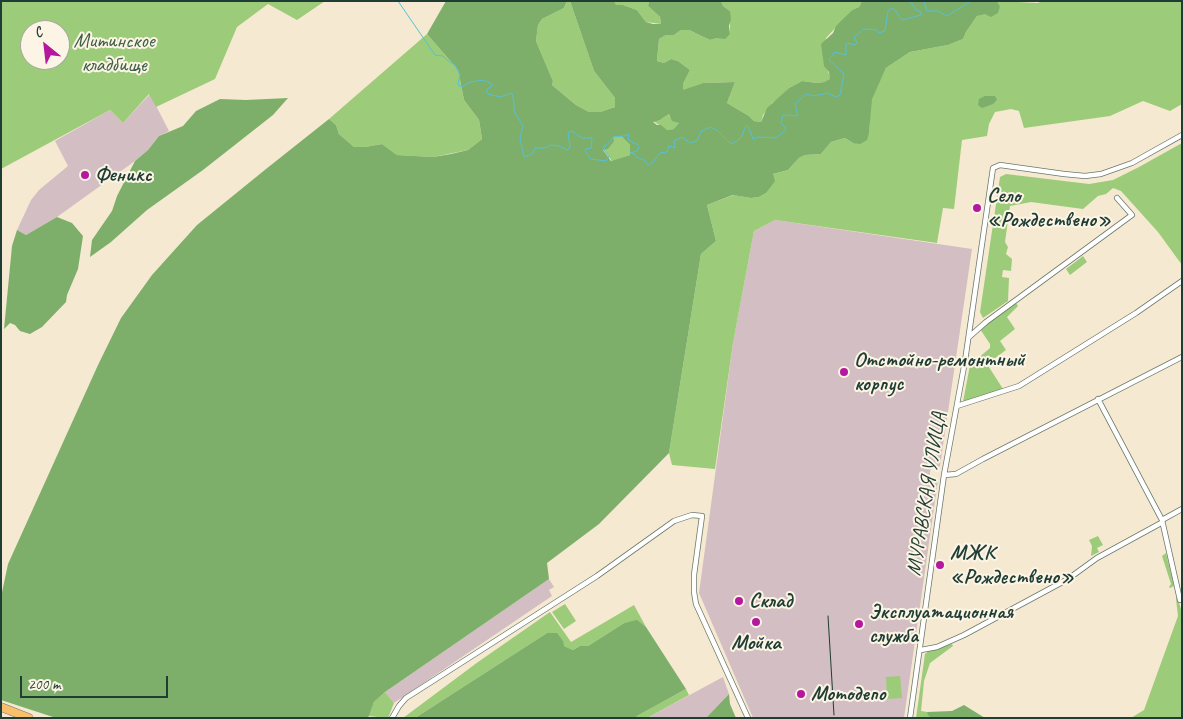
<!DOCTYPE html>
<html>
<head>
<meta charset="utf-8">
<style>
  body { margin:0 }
  #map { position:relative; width:1183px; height:719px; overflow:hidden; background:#f6e9d1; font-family:Caveat,sans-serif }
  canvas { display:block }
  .frame { position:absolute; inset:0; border:2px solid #1f3d34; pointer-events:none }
  .north { position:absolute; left:20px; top:20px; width:50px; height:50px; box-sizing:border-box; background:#fcf5e5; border:1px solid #a4ab9e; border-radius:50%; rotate:331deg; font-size:14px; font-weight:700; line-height:20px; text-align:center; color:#1f3d34 }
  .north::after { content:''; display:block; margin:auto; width:18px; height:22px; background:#b5179e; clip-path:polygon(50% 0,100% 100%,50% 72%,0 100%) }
  .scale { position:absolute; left:20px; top:676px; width:148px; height:22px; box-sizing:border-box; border:2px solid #1f3d34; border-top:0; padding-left:6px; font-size:15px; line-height:18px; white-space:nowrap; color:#1f3d34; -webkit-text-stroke:4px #fcf5e5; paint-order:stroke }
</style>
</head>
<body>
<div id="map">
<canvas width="1183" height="719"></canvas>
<div class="frame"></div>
<div class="north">С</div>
<div class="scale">200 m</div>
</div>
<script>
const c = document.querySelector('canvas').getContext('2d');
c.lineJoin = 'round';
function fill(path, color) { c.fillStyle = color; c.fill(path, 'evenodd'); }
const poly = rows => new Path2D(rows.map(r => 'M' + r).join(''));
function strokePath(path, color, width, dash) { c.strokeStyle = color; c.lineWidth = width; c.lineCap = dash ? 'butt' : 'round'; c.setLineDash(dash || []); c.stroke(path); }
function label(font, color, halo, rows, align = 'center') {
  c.font = font + ' Caveat,sans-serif'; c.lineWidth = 4; c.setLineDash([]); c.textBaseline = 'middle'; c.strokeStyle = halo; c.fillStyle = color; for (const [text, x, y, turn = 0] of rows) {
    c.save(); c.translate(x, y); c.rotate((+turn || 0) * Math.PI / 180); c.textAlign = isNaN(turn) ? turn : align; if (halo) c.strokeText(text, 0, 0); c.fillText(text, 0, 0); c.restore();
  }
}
fill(poly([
  [150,94,169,131,159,136,148,150,135,161,57,217,26,235,17,230,31,200,39,190,68,166,55,141,110,110,123,123],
  [775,220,972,249,940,466,936,468,931,468,930,472,930,477,938,480,904,718,753,718,699,593,733,343,754,231],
  [549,579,554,587,549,590,552,596,394,703,385,692],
  [723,677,729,694,706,718,647,718]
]), '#d2bec3');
fill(poly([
  [1,1,325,1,297,20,268,4,237,27,215,79,156,107,149,94,123,123,110,110,1,169],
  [30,30,60,30,60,60,30,60],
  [567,1,570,1,594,71,615,98,615,107,600,112,589,112,576,105,552,85,553,81,536,41,538,25,542,19,564,8],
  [614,1,649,1,648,6,660,17,661,24,646,22,637,10,623,5,616,6],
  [721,1,862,1,859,7,852,10,826,38,823,58,831,79,824,82,817,83,802,81,789,88,778,99,772,103,763,115,761,122,754,121,749,116,727,103,735,82,703,83,682,91,683,84,690,70,678,61,671,59,664,63,657,61,659,39,666,35,674,35,681,30,689,30,710,40,730,34,730,11,723,6],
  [997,1,1038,3,1042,1,1182,1,1182,104,1170,111,1143,101,1110,116,1024,128,1019,111,1011,109,995,112,989,124,987,136,962,140,954,209,943,208,937,243,775,220,754,231,733,343,715,469,672,465,669,453,701,254,716,241,707,205,734,195,751,198,759,197,766,193,773,174,788,170,799,158,805,155,821,154,831,142,845,138,853,143,869,133,871,99,886,68,910,52,948,45,963,39,966,32,977,16,1000,6],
  [427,34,458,70,464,100,479,120,482,139,468,150,433,157,397,155,382,144,365,147,354,147,339,134,336,125,329,119],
  [669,114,670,117,679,123,675,129,667,130,653,121,660,120],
  [621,136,630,145,630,155,612,161,603,149,608,149,613,137],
  [1182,143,1182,265,1158,232,1121,191,1113,188,1106,194,1098,196,1083,209,1031,202,1010,206,1005,242,1008,247,1006,254,1012,259,1011,271,1003,270,1002,277,1009,278,1008,301,983,318,980,312,1000,177,1006,174,1089,184,1113,180,1139,167],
  [1083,256,1087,262,1070,275,1066,269],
  [1016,303,1018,306,1007,317,1015,329,1000,341,1006,350,987,364,1003,389,963,402,970,365,990,348,990,344,980,329],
  [1098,536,1103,545,1097,548,1099,552,1091,556,1092,546,1089,540],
  [1166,553,1174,586,1170,588,1169,587,1171,584,1162,556],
  [1177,597,1182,612,1182,718,1131,718,1144,710,1178,616,1176,599],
  [565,604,576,621,564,629,552,612],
  [634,605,646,627,637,621,624,623,588,646,580,646,573,650,564,646,547,633,415,718,403,718,478,662,550,612,571,642],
  [952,644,953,646,930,663,924,681,921,711,927,712,931,718,916,718,925,654,930,650],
  [900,676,902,698,887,699,886,677],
  [686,689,689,695,647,718,636,718,637,716],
  [385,692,394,703,388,718,368,716,374,702]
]), '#9ccb7a');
fill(poly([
  [446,1,567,1,564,8,542,19,538,25,536,41,553,81,552,85,576,105,589,112,600,112,615,107,615,98,594,71,570,1,614,1,616,5,623,5,637,10,646,22,653,24,661,24,660,17,648,6,649,1,721,1,723,6,730,11,731,19,729,26,730,34,725,39,717,38,710,40,689,30,681,30,674,35,666,35,659,39,657,61,664,63,671,59,678,61,690,70,683,84,683,90,703,83,735,82,727,103,749,116,754,121,761,122,767,108,789,88,802,81,817,83,824,82,830,79,829,72,824,66,821,44,833,33,836,26,852,10,859,7,862,1,997,1,1000,6,998,13,991,17,985,14,977,16,966,32,963,39,948,45,910,52,886,68,872,99,869,133,867,140,860,144,853,143,845,138,831,142,821,154,805,155,799,158,788,170,773,174,775,181,766,193,759,197,751,198,733,195,707,205,716,241,701,254,669,453,599,524,547,563,549,579,385,692,374,702,368,718,56,718,1,700,1,597,8,564,98,365,121,318,152,275,197,225,266,169,329,119,336,125,339,134,354,147,365,147,382,144,397,155,433,157,451,154,468,150,482,139,479,120,464,100,458,70,427,34],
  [669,114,672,121,679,123,674,129,667,130,661,125,657,125,653,122,660,120],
  [621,136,630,145,630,155,611,161,603,150,608,149,614,141,613,137],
  [985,96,995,96,997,100,993,104,982,108,978,105,979,99],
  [288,98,273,115,203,170,147,210,111,242,90,257,92,240,112,211,117,196,135,161,148,150,159,136,183,126,196,111,220,99,246,100],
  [57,217,72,223,83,236,78,269,67,295,66,302,42,327,30,334,20,331,15,325,10,323,4,329,12,246,17,230,26,235],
  [637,620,646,627,686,689,637,716,636,718,415,718,547,633,557,633,563,641,564,646,573,650,580,646,588,646,624,623],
  [729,694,730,704,736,718,706,718],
  [964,705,985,718,931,718,928,715,927,712,952,711]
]), '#7daf6a');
strokePath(poly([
  [398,1,435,55,443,56,448,61,455,65,460,75,458,84,459,86,462,87,470,82,484,80,493,85,486,90,488,94,500,97,512,93,514,102,514,111,523,126,520,138,524,157,532,154,535,148,545,148,550,145,559,146,567,150,570,147,568,133,572,131,582,138,592,138,591,148,586,149,585,151,591,159,606,161,609,157,604,150,604,146,609,143,613,137,624,136,629,134,628,140,638,145,639,147,637,151,630,153,635,154,636,157,644,160,648,165,654,161,660,153,667,152,669,146,675,148,674,141,682,137,690,143,697,141,701,131,711,127,718,131,731,144,737,141,742,136,746,125,749,128,753,139,759,137,776,138,786,130,781,122,783,115,798,116,795,104,806,94,814,96,827,93,836,97,840,95,844,74,830,61,829,59,835,52,846,55,846,43,855,45,857,43,854,37,864,29,877,30,879,33,885,31,888,11,892,8,895,10,902,20,921,15,921,12,916,10,910,1],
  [924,1,927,11,938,11,947,16,971,1]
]), '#58c0d5', 1);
const street = poly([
  [969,337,986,322,1132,215,1117,198],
  [1098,399,1162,520,1180,600],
  [957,406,1019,386,1136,313,1182,281],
  [944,475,956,474,983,459,1182,357],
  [1162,520,1182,509],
  [921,650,937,647,964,635,1068,579,1097,558,1161,523],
  [392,718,399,706,406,698,597,576,674,521,692,515,702,516,694,575,694,592,696,604,748,718],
  [910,718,944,475,965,361,993,168,1000,165,1064,174,1085,176,1101,174,1132,163,1182,135]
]);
const primary = poly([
  [1,707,29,718]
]);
strokePath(street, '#6a796b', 6);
strokePath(primary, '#6a796b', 9);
strokePath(street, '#fff', 4.5);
strokePath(primary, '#f8bf6c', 8);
strokePath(poly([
  [828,616,834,715]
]), '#1f3d34', 1);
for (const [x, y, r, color] of [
  [85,175,5,"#b5179e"],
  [977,208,5,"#b5179e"],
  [844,372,5,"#b5179e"],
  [940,565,5,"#b5179e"],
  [739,601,5,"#b5179e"],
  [756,622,5,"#b5179e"],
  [859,624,5,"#b5179e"],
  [801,694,5,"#b5179e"]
]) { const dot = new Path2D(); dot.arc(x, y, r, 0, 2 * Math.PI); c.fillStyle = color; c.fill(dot); strokePath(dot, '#fcf5e5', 2); }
label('21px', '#3e6046', '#fcf5e5', [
  ["Митинское",114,41],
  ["кладбище",114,65]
]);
label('bold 21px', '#1f3d34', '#fcf5e5', [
  ["Феникс",95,175],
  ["Село",987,196],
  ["«Рождествено»",987,220],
  ["Отстойно-ремонтный",854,360],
  ["корпус",854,384],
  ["МЖК",950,553],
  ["«Рождествено»",950,577],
  ["Склад",749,601],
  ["Эксплуатационная",869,612],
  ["служба",869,636],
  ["Мойка",756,643,"center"],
  ["Мотодепо",811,694]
], 'left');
label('21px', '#1f3d34', '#fcf5e5', [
  ["МУРАВСКАЯ УЛИЦА",927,494,-81]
]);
</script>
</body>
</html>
